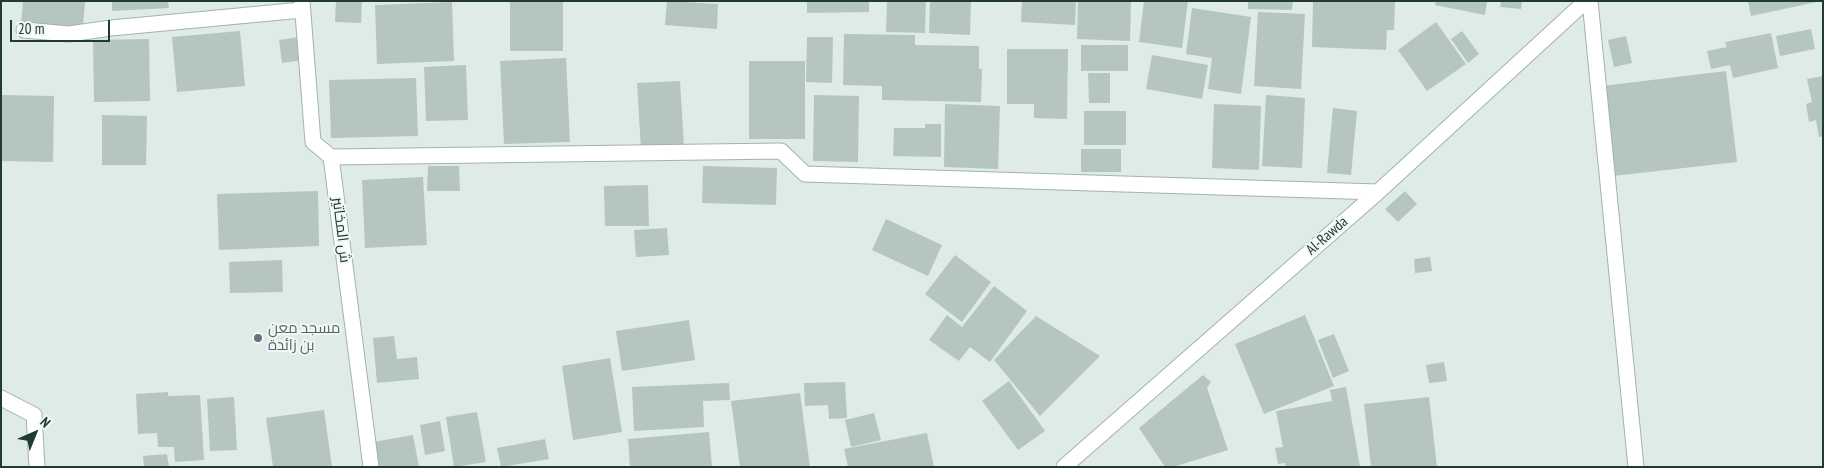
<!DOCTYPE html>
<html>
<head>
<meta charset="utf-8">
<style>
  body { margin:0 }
  #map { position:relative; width:1824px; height:468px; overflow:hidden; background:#dfebe6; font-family:"PT Sans Narrow",sans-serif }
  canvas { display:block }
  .frame { position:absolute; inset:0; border:2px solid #203b34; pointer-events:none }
  .north { position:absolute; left:10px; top:408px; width:50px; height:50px; -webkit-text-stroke:4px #f0f8f4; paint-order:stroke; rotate:44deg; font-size:14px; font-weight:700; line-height:20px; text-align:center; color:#203b34 }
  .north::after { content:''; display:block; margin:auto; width:18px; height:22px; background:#203b34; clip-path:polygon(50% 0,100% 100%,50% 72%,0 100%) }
  .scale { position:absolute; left:10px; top:20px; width:100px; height:22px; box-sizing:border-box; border:2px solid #203b34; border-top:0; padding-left:6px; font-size:15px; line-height:18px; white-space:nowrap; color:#203b34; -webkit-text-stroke:4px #f0f8f4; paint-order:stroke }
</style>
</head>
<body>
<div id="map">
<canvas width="1824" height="468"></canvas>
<div class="frame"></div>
<div class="north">N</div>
<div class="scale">20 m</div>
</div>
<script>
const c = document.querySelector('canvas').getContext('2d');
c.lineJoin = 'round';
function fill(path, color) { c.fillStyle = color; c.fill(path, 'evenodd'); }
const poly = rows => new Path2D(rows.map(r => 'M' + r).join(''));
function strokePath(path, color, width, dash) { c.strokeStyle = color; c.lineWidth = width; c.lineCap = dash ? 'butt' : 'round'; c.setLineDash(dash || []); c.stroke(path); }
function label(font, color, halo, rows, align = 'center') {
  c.font = font + ' "PT Sans Narrow",Cairo,sans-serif'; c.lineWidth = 4; c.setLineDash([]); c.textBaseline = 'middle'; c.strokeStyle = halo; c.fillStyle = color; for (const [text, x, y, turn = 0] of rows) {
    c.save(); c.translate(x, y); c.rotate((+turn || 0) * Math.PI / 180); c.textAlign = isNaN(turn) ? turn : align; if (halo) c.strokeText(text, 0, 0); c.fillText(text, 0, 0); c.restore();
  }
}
fill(poly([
  [23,1,85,1,83,28,21,24],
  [112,1,168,1,169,8,112,11],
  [336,1,362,1,361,23,335,22],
  [510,1,563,1,563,51,510,51],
  [667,1,718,4,717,29,665,25],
  [807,1,869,1,869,12,807,13],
  [887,1,926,1,925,33,886,32],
  [930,1,971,1,970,35,929,33],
  [1022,1,1076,1,1075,25,1021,22],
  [1078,1,1131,1,1130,41,1077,39],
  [1144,1,1188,1,1182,48,1139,42],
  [1248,1,1293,1,1292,10,1248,9],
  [1313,1,1395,1,1394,30,1387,30,1386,50,1312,47],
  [1436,1,1487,1,1485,15,1435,5],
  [1501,1,1522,1,1521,9,1500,7],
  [1748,1,1817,1,1817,2,1751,16],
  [452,2,454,61,377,64,375,5],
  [1192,8,1251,17,1241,94,1208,89,1212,58,1186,54],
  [1258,12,1305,14,1301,89,1254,86],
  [1436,22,1466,64,1427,91,1398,50],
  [1811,29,1815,49,1780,56,1776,36],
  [240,31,245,86,177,92,172,37],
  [1462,31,1479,54,1468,63,1451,39],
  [1771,33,1778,68,1733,78,1730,65,1711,69,1707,51,1727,47,1725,42],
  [844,34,915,35,915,45,979,46,979,69,982,69,981,102,882,100,882,86,843,85],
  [1626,36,1632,63,1614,67,1608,40],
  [300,37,303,60,282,63,279,40],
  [807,37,833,37,832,83,806,82],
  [149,39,150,101,94,102,93,40],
  [1081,45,1128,45,1128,71,1081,71],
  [1007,49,1068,49,1067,119,1034,118,1034,104,1007,104],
  [1152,55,1208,65,1202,99,1146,89],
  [566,58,570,142,504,144,500,61],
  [749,61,805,61,805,139,749,139],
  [466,65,468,120,426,121,424,67],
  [1726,71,1737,162,1613,176,1602,86],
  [1088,73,1110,73,1110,103,1089,103],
  [1823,76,1823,136,1819,137,1816,120,1809,122,1806,104,1812,102,1807,79],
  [416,78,418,136,331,138,329,80],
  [680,81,684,146,641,149,637,83],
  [1,95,54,96,53,162,1,161],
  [814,95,859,96,858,162,813,161],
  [1266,95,1305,98,1302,168,1262,166],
  [945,104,1000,106,998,169,944,167],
  [1214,104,1261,106,1259,170,1212,168],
  [1333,108,1357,111,1351,175,1327,173],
  [1084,111,1126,111,1126,145,1084,145],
  [102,115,147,116,146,165,102,165],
  [925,124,941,124,941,157,893,156,894,128,925,128],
  [1081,149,1121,149,1121,172,1081,172],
  [428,166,459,166,460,191,427,191],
  [703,166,777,168,776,205,702,203],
  [423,177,427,245,365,248,362,180],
  [648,185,649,226,605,226,604,186],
  [318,191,319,246,219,250,217,194],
  [1405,191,1417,204,1398,222,1385,209],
  [886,219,942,245,928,276,872,250],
  [667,228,669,255,636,257,634,230],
  [955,255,991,282,962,322,925,294],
  [1430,257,1432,271,1415,273,1414,259],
  [282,260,283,292,230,293,229,262],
  [994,286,1027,311,990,362,970,347,959,361,929,340,947,315,962,327],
  [1305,315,1334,386,1264,414,1235,344],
  [1036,316,1100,356,1040,416,994,360],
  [689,320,695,360,622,371,616,331],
  [1334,334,1349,371,1333,378,1318,340],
  [394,336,397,359,417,357,419,379,377,383,373,338],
  [610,358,622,432,573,440,562,366],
  [1444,362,1447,381,1429,383,1426,365],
  [1203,375,1211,382,1207,388,1228,450,1173,467,1165,467,1139,428],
  [1009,381,1045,431,1018,450,982,401],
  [845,382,847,418,829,419,828,405,805,406,804,383],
  [729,383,730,400,703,401,704,427,634,431,632,387],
  [1346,387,1360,467,1286,467,1285,463,1278,464,1275,448,1283,447,1276,411,1332,401,1330,390],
  [168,392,168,396,200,395,204,460,175,462,174,447,158,447,157,433,138,434,136,394],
  [800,393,810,467,740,467,731,401],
  [234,397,237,450,210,451,207,399],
  [1429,397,1437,467,1371,467,1364,404],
  [324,410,332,467,273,467,266,418],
  [477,412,486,462,454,467,446,417],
  [874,413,881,440,851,447,845,420],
  [440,421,445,451,425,455,420,425],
  [709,432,712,467,630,467,628,439],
  [927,433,934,467,848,467,844,449],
  [413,435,419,467,377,467,373,442],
  [545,439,549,459,501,467,497,448],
  [167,454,169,467,144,467,143,456]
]), '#b5c6bf');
const minor = poly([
  [302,1,313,142,331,157,371,467],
  [1590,1,1636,467],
  [24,30,69,34,111,28,302,10],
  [331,157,781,151,805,174,1378,192],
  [1,398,34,415,37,467],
  [1064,467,1378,192,1586,1]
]);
strokePath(minor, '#a2b3ad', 17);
strokePath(minor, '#fff', 15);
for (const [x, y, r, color] of [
  [258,338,5,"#6b7280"]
]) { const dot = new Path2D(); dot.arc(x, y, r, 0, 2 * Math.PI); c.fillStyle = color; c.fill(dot); strokePath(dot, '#f0f8f4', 2); }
label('15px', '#203b34', '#f0f8f4', [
  ["ش المخاتير",341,230,83],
  ["Al-Rawda",1327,236,-41]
]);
label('15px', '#5b616d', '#f0f8f4', [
  ["مسجد معن",268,329],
  ["بن زائدة",268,346]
], 'left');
</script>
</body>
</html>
